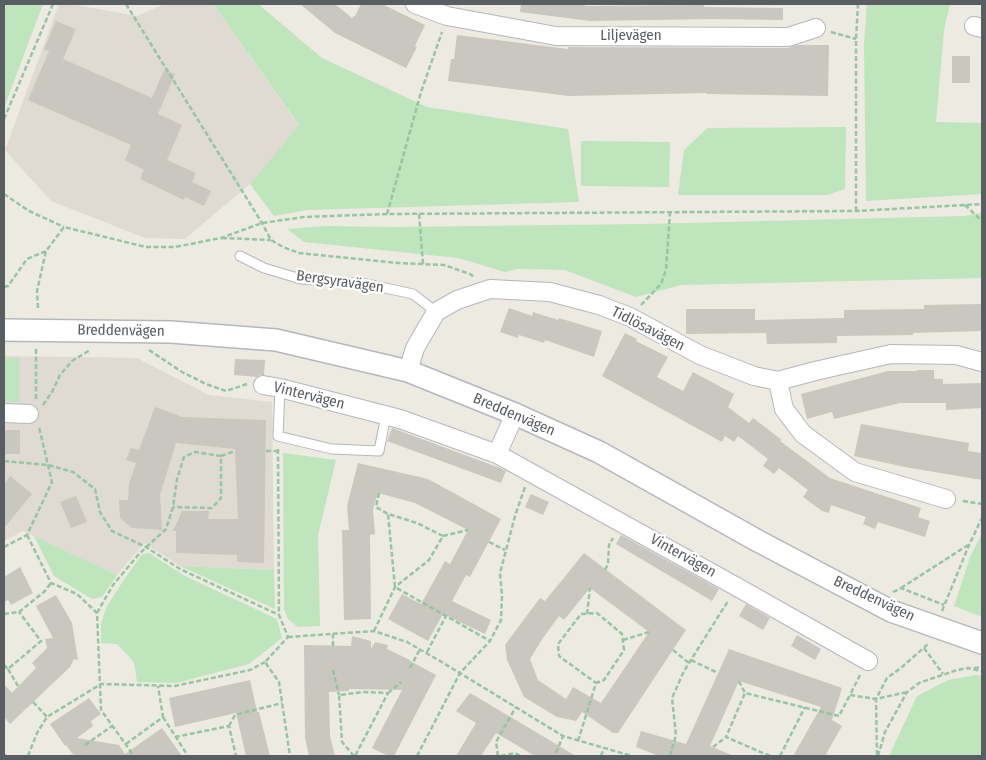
<!DOCTYPE html>
<html>
<head>
<meta charset="utf-8">
<style>
  body { margin:0 }
  #map { position:relative; width:986px; height:760px; overflow:hidden; background:#edeae1; font-family:"Fira Sans Condensed",sans-serif }
  canvas { display:block }
  .frame { position:absolute; inset:0; border:5px solid #595e62; pointer-events:none }
</style>
</head>
<body>
<div id="map">
<canvas width="986" height="760"></canvas>
<div class="frame"></div>
</div>
<script>
const c = document.querySelector('canvas').getContext('2d');
c.lineJoin = 'round';
function fill(path, color) { c.fillStyle = color; c.fill(path, 'evenodd'); }
const poly = rows => new Path2D(rows.map(r => 'M' + r).join(''));
function strokePath(path, color, width, dash) { c.strokeStyle = color; c.lineWidth = width; c.lineCap = dash ? 'butt' : 'round'; c.setLineDash(dash || []); c.stroke(path); }
function label(font, color, halo, rows, align = 'center') {
  c.font = font + ' "Fira Sans Condensed",sans-serif'; c.lineWidth = 4.5; c.setLineDash([]); c.textBaseline = 'middle'; c.strokeStyle = halo; c.fillStyle = color; for (const [text, x, y, turn = 0] of rows) {
    c.save(); c.translate(x, y); c.rotate((+turn || 0) * Math.PI / 180); c.textAlign = isNaN(turn) ? turn : align; if (halo) c.strokeText(text, 0, 0); c.fillText(text, 0, 0); c.restore();
  }
}
fill(poly([
  [59,4,70,4,137,16,165,4,213,4,299,126,250,184,185,239,145,238,51,201,5,150],
  [4,356,137,358,209,395,272,402,274,570,180,566,144,543,117,575,23,531,4,541]
]), '#dfdbd2');
fill(poly([
  [4,4,43,4,4,108],
  [213,4,258,4,322,58,427,107,568,129,579,202,307,210,274,216,250,184,299,125],
  [867,4,950,4,944,30,936,122,982,123,982,194,866,201,864,43],
  [846,127,845,189,827,195,678,195,684,150,707,128],
  [581,141,670,142,669,187,581,186],
  [982,213,982,278,681,285,636,297,565,270,518,269,505,272,458,258,304,242,287,229,326,226,393,227,645,224,964,216],
  [4,358,19,358,19,402,4,401],
  [283,453,336,460,318,535,320,626,298,627,288,619,284,609],
  [982,533,982,617,954,606,970,557],
  [34,536,117,575,102,597,92,599,54,576],
  [149,553,185,576,277,619,282,638,249,664,176,683,137,682,134,662,117,644,101,643,101,624,106,608,123,581,142,554],
  [180,566,274,570,275,609],
  [976,675,982,676,982,756,889,756,917,696,948,680]
]), '#bee5bc');
fill(poly([
  [300,4,335,4,352,18,354,16,355,16,361,4,382,4,425,25,415,46,417,47,406,68,335,33],
  [521,4,585,4,585,6,704,5,704,7,783,8,783,20,712,19,590,21,520,12],
  [56,21,76,29,63,59,152,98,164,70,175,74,158,114,182,125,167,160,196,173,192,182,211,191,204,206,185,197,184,200,140,179,144,170,125,160,131,145,28,100,49,51,44,49],
  [457,35,568,49,568,47,788,48,796,45,829,45,828,96,706,94,706,93,569,96,448,81,451,59,454,59],
  [952,56,970,56,970,83,952,83],
  [982,304,982,331,913,333,913,335,837,336,837,343,767,344,766,333,686,334,686,309,755,309,755,320,844,318,844,310,924,309,924,305],
  [509,308,532,316,533,312,558,320,559,318,602,331,594,357,545,340,544,343,519,335,518,338,500,332],
  [625,333,637,339,636,341,668,357,657,377,683,391,693,372,734,394,728,407,749,423,753,418,782,440,780,441,830,478,921,508,918,517,930,521,925,537,878,522,875,529,863,524,866,517,831,505,829,513,822,511,803,497,808,490,779,468,774,474,763,466,768,459,738,436,734,442,725,436,722,442,602,376],
  [235,359,265,360,264,375,260,375,257,377,234,375],
  [917,370,934,370,934,379,943,379,943,384,982,383,982,408,946,410,946,403,900,403,834,419,832,412,807,419,801,394,888,371,917,371],
  [155,407,182,417,266,420,264,563,237,562,237,555,176,553,176,531,173,531,182,511,209,511,208,519,238,519,235,449,176,443,160,495,162,530,132,528,120,518,119,500,128,500,129,484,136,463,126,460,131,448,139,450],
  [861,424,969,443,968,451,982,453,982,480,905,467,854,456],
  [392,428,500,468,506,471,501,483,387,441],
  [4,430,20,430,20,454,4,454],
  [358,463,428,479,501,519,470,577,466,575,452,601,491,620,485,634,443,614,428,641,388,619,402,594,421,604,445,561,450,564,468,530,415,503,378,493,373,510,375,534,370,535,371,619,344,620,342,530,349,530,347,506],
  [10,476,32,494,4,528,4,484],
  [531,494,549,502,543,515,525,507],
  [76,496,87,522,71,528,60,502],
  [621,535,719,589,712,601,616,544],
  [584,553,686,630,618,733,613,733,582,712,576,721,557,717,524,697,507,660,505,645,540,598,545,601],
  [590,588,649,632,601,703,573,687,566,699,538,680,530,659,543,638,559,616,564,620],
  [20,567,33,593,11,605,8,600,4,602,4,577],
  [56,595,72,623,78,660,74,659,70,667,10,724,4,717,4,684,12,693,36,668,32,663,47,648,45,639,53,638,36,606],
  [746,604,770,618,763,630,739,616],
  [797,635,821,649,815,660,791,646],
  [352,636,371,641,371,649,375,642,388,645,387,649,410,660,410,661,436,675,394,756,388,756,372,748,402,690,349,689,349,691,329,692,330,736,335,756,309,756,305,738,304,645,351,646],
  [729,649,842,688,832,720,842,726,825,756,793,756,821,707,739,681,710,746,734,756,659,756,636,747,641,731,686,744],
  [250,680,257,712,259,712,270,756,246,756,236,713,175,727,169,698],
  [470,693,514,719,576,756,535,756,496,733,481,756,456,756,476,723,456,711],
  [89,698,101,714,91,721,93,726,77,738,119,745,125,754,162,728,182,756,74,756,66,745,65,746,50,724]
]), '#cac6c0');
const service = poly([
  [240,256,264,268,301,279,367,284,413,294,436,312],
  [280,388,278,436,332,449,379,451,386,415]
]);
const minor = poly([
  [415,4,447,16,556,36,788,37,816,28],
  [974,26,982,28],
  [408,371,415,348,436,312,457,300,490,289,550,292,599,305,630,317,700,355,754,376,778,381,815,371,891,354,956,355,982,362],
  [778,381,784,409,803,434,855,472,946,499],
  [263,385,280,388,400,419,497,454,737,587,868,661],
  [4,413,29,414],
  [497,454,515,414]
]);
const tertiary = poly([
  [4,330,171,332,276,340,408,371,515,414,599,452,758,541,891,611,982,643]
]);
strokePath(service, '#b4b7bc', 11);
strokePath(minor, '#b4b7bc', 20);
strokePath(tertiary, '#b4b7bc', 24);
strokePath(poly([
  [126,4,262,223,271,240,283,247,299,253,399,263,444,265,470,274,474,277],
  [831,32,856,39],
  [4,119,53,4],
  [4,194,29,211,64,227],
  [965,205,982,221],
  [856,211,856,39,858,4],
  [387,214,421,92,442,32],
  [419,214,423,264],
  [222,238,271,240],
  [4,287,8,286,27,259,46,251],
  [641,305,661,284,666,270,670,213],
  [38,308,37,291,46,251,64,227,146,247,175,247,221,238,262,223,304,217,387,214,856,211,965,205,982,204],
  [149,350,182,372,206,384,226,391,247,384],
  [36,399,36,347],
  [43,405,52,392,60,375,72,361,90,350],
  [278,449,279,615,288,637,265,662,279,682,290,756],
  [266,451,278,451],
  [221,456,235,451],
  [4,461,48,465,73,472,95,489,100,512,112,531,146,547,180,569,279,615],
  [379,493,376,507,388,514],
  [963,501,982,504],
  [27,535,51,583,77,594,97,613,101,710,134,756],
  [443,536,468,530],
  [489,542,505,550],
  [4,547,27,535,52,482,39,427],
  [605,570,608,564,609,545,613,538],
  [901,588,968,545],
  [893,592,901,588,944,605],
  [942,611,969,545,982,518],
  [97,613,113,585,139,554,166,529,173,507,177,479,184,457,195,452,221,456,221,498,212,508,173,507],
  [4,614,19,612,45,591,51,583],
  [587,614,590,588],
  [374,631,395,587,429,560,443,536,417,523,388,514,395,587,490,641],
  [288,637,374,631,407,642,440,661,563,736,632,756],
  [623,640,649,632],
  [333,646,333,634],
  [924,648,943,674],
  [673,650,689,663],
  [427,652,446,616],
  [691,660,718,673],
  [4,665,8,669,41,641,19,612],
  [410,668,420,649],
  [974,668,982,667],
  [8,669,18,686],
  [333,670,339,695],
  [860,675,850,695,876,699,907,692],
  [739,681,745,693],
  [388,693,401,682],
  [33,702,47,717],
  [163,717,188,756],
  [229,726,235,715,282,703],
  [175,737,229,726,236,756],
  [578,741,596,683,604,680,624,650,622,634,597,613,581,614,558,644,559,656,596,683],
  [126,744,163,717,158,686],
  [85,745,112,726],
  [713,747,726,737],
  [556,753,563,736],
  [4,754,6,756],
  [877,755,876,699,887,678,902,667,928,644],
  [28,756,37,733,47,717,101,684,175,686,250,670,265,662],
  [70,756,71,755],
  [354,756,342,742,339,695,363,692,388,693,355,756],
  [417,756,460,673,490,641,501,620,502,596,500,573,515,516,525,487],
  [498,756,496,742,516,707],
  [501,756,515,753,520,756],
  [601,756,604,748],
  [670,756,676,735,672,698,684,671,728,601],
  [770,756,726,737,745,693,839,716,850,695],
  [780,756,805,707],
  [878,756,885,732,907,692,919,683,957,670,968,668,982,671]
]), '#95c6a1', 2.5, [5, 2.5]);
strokePath(service, '#fff', 9);
strokePath(minor, '#fff', 18);
strokePath(tertiary, '#fff', 21);
label('15px', '#595e62', '#fff', [
  ["Liljevägen",631,36],
  ["Bergsyravägen",340,282,8],
  ["Tidlösavägen",648,329,27],
  ["Breddenvägen",121,331,1],
  ["Vintervägen",309,396,14],
  ["Breddenvägen",514,415,23],
  ["Vintervägen",683,556,29],
  ["Breddenvägen",874,599,25]
]);
</script>
</body>
</html>
